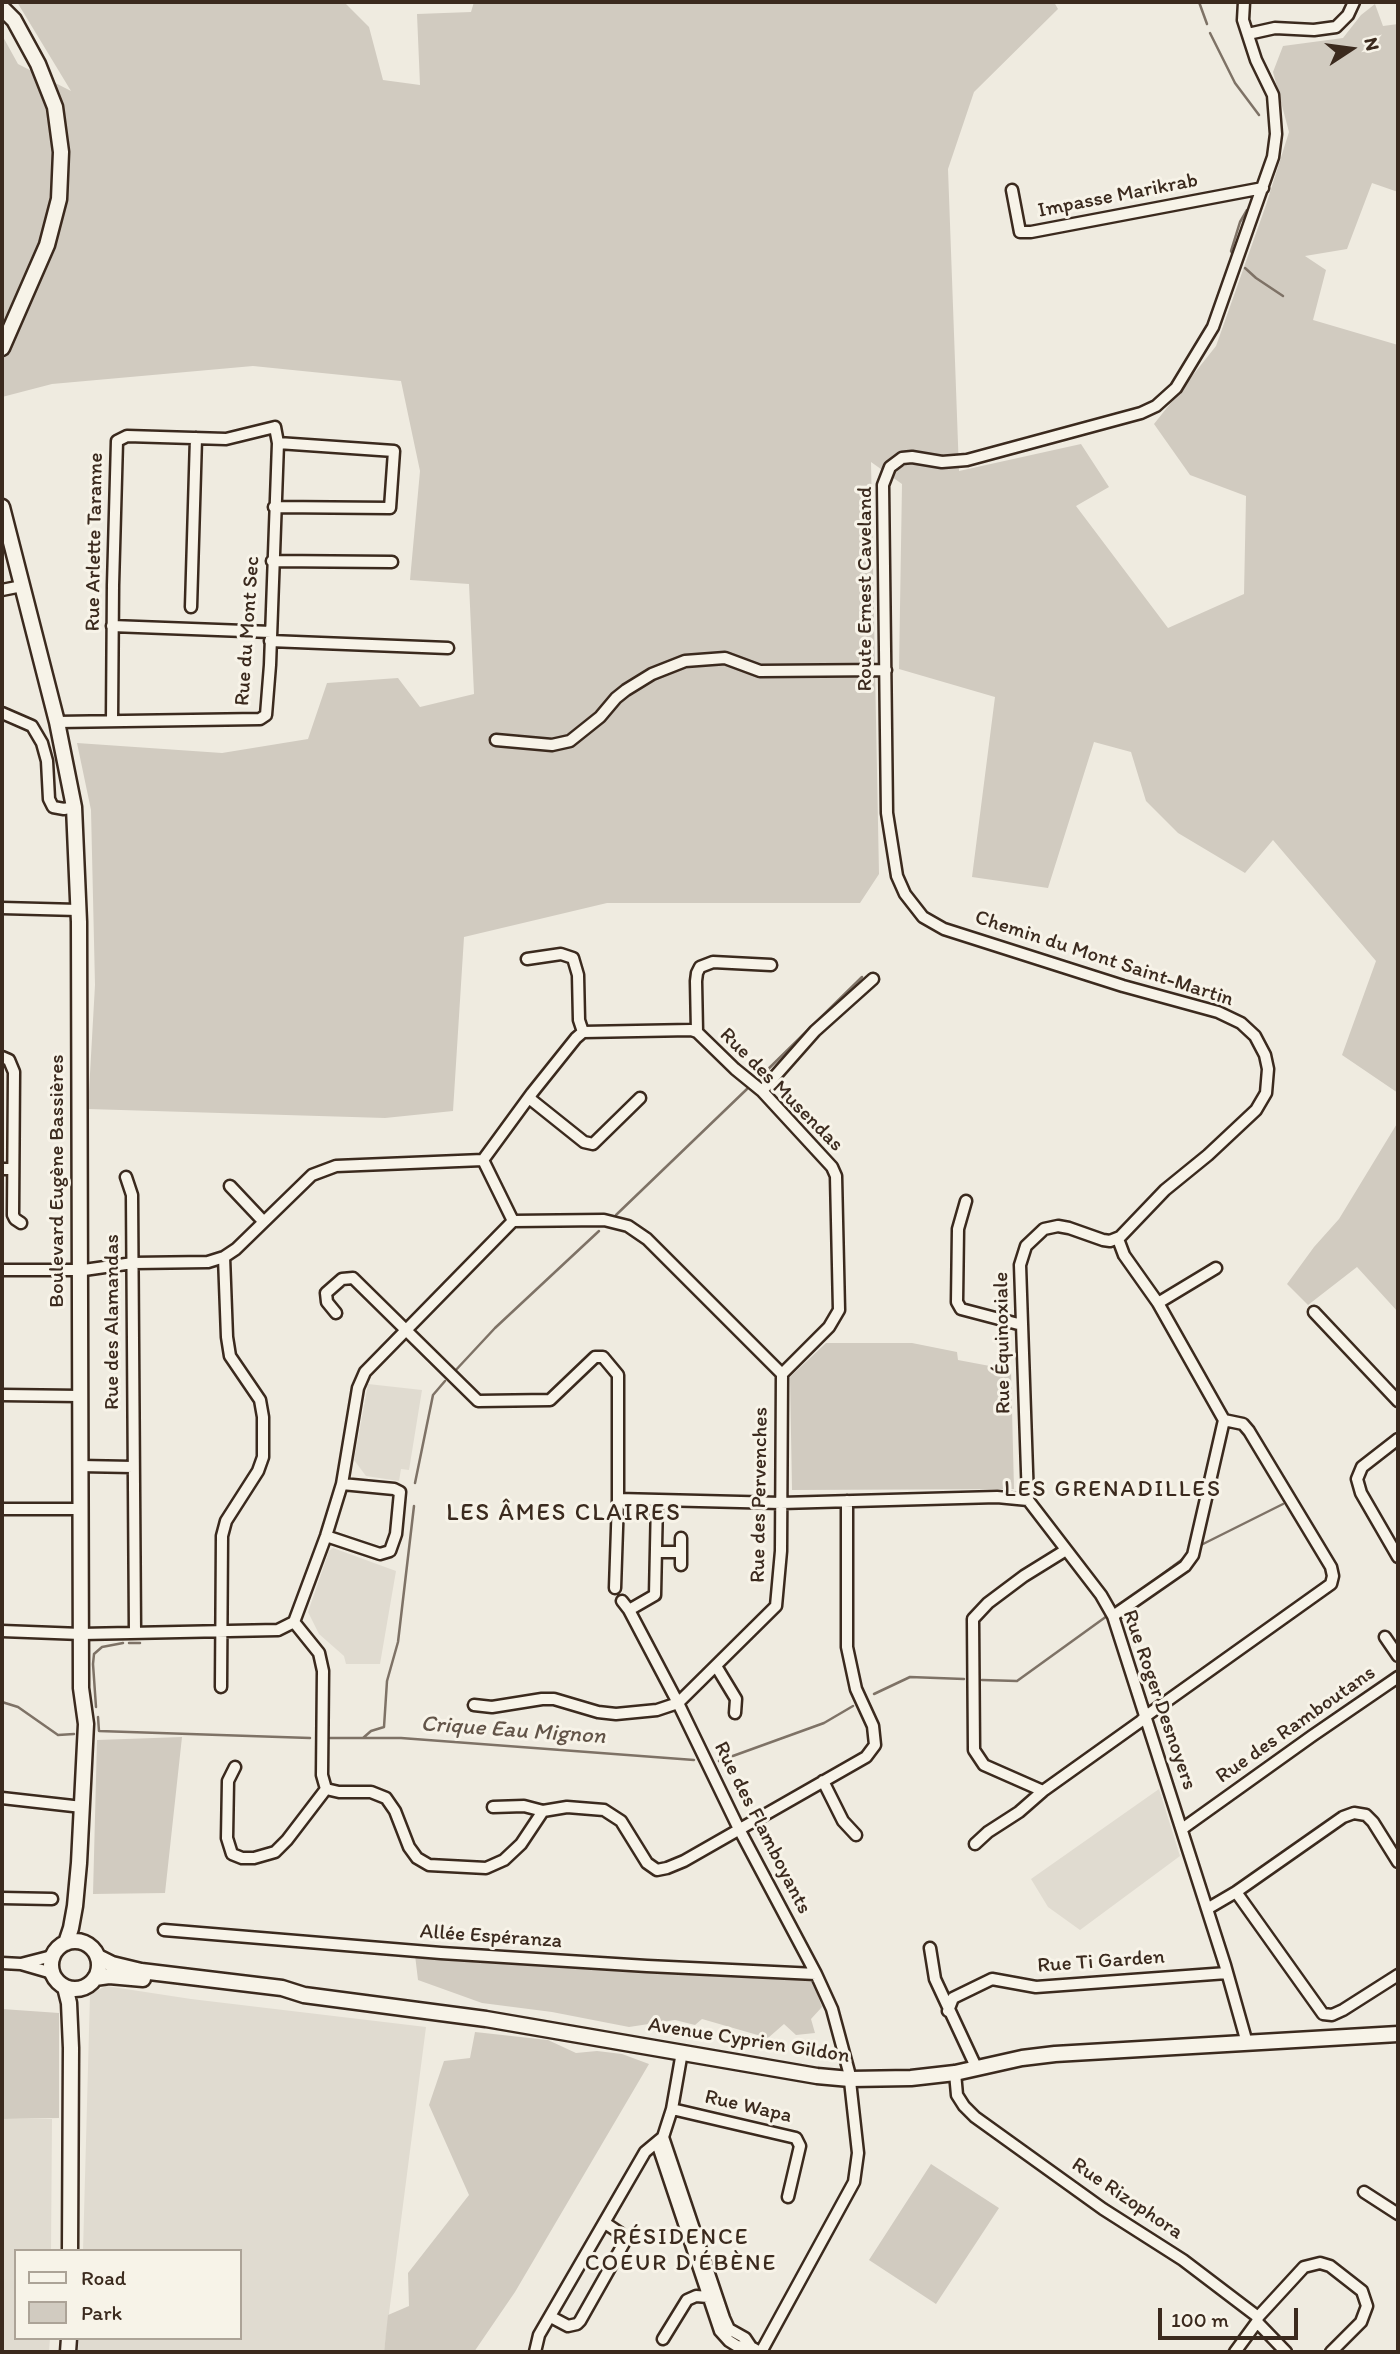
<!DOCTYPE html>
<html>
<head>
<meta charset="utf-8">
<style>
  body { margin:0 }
  #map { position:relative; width:1400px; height:2354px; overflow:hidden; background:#efebe0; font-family:Itim,sans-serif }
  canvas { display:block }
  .frame { position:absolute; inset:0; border:4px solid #3b2a1e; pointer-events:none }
  .legend { position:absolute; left:14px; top:2249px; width:228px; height:91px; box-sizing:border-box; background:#f7f3e8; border:2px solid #aca397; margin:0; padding:9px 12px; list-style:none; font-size:21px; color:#3b2a1e }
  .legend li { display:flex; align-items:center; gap:14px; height:35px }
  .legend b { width:35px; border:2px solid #aca397 }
  .north { position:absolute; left:1316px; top:14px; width:70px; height:70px; -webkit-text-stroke:5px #f7f3e8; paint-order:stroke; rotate:77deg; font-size:19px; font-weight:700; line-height:28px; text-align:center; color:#3b2a1e }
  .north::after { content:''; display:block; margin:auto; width:24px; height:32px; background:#3b2a1e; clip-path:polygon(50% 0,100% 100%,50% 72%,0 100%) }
  .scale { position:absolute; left:1158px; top:2308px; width:140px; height:32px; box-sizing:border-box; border:4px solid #3b2a1e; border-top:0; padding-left:9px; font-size:21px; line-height:24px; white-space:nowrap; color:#3b2a1e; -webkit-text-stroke:5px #f7f3e8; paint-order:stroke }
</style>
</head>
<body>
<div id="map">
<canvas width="1400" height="2354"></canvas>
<div class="frame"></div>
<ul class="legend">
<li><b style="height:9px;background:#f7f3e8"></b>Road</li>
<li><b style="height:19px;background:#d1cbc0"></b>Park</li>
</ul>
<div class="north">N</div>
<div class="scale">100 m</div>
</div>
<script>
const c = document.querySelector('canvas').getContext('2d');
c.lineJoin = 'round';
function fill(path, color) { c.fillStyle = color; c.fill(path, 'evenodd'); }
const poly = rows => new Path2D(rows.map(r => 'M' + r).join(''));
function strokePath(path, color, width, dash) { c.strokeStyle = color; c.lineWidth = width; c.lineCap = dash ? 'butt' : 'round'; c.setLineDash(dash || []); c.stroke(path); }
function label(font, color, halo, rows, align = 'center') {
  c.font = font + ' Itim,sans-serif'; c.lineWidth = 6; c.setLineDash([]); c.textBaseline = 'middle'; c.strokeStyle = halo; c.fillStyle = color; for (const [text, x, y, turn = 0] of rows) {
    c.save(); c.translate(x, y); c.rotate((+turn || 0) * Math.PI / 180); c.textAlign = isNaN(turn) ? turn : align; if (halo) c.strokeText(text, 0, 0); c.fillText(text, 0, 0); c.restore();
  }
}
fill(poly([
  [368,1384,422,1390,409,1470,401,1469,399,1481,366,1476,354,1460],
  [333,1548,396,1571,380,1664,346,1664,344,1656,319,1634,308,1612,329,1551],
  [1159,1789,1180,1856,1080,1930,1048,1907,1031,1879],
  [106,1986,191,1999,426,2027,384,2352,78,2352,79,2338,240,2338,240,2251,83,2251,90,1994],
  [2,2119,52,2119,51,2251,16,2251,16,2338,50,2338,49,2352,2,2352]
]), '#e0dbd0');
fill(poly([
  [17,2,344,2,369,27,383,80,420,85,417,14,471,12,474,2,1054,2,1058,9,974,92,948,169,959,471,1081,444,1109,487,1076,506,1168,628,1244,594,1246,496,1190,475,1154,424,1216,346,1266,205,1289,132,1273,72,1283,46,1343,38,1361,15,1375,4,1383,26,1398,24,1398,192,1372,183,1347,249,1305,256,1326,270,1313,320,1398,345,1398,1093,1342,1055,1376,961,1273,840,1245,873,1178,833,1146,801,1131,752,1094,742,1048,888,972,877,995,697,899,669,902,484,871,462,879,874,860,903,607,903,464,937,453,1111,385,1118,88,1109,95,985,91,810,77,743,222,753,308,739,327,683,398,678,420,707,474,694,469,584,410,580,420,471,401,381,253,366,52,384,2,397,2,35,18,64,71,91],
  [1398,1122,1398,1312,1357,1267,1308,1305,1287,1284,1314,1247,1339,1219],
  [826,1343,912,1343,957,1352,958,1360,1011,1370,1014,1489,792,1490,790,1377],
  [182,1737,165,1893,93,1894,97,1740],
  [415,1955,669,1973,812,1979,822,2007,811,2019,815,2033,796,2035,784,2024,768,2038,702,2019,695,2025,675,2020,629,2027,552,2012,482,2003,418,1980],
  [2,2009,59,2013,59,2118,2,2119],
  [475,2032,548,2040,576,2053,597,2051,622,2054,649,2064,515,2292,474,2352,384,2352,388,2315,409,2306,408,2273,469,2195,429,2105,444,2061,470,2058],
  [931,2164,999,2208,936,2304,869,2260]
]), '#d1cbc0');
strokePath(poly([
  [1199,2,1207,24],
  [1210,33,1235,83,1259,115],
  [1234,257,1231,251,1240,222,1247,210],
  [1245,268,1256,278,1283,296],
  [757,1080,862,977],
  [616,1215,747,1089],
  [454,1372,495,1328,599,1231],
  [415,1483,433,1395,445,1381],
  [1199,1546,1283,1504],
  [1133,1596,1184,1558],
  [129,1643,140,1643],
  [982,1680,1017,1681,1107,1616],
  [874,1694,910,1677,964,1679],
  [2,1702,18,1707,58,1735,74,1734],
  [96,1707,93,1664,94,1654,102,1647,123,1643],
  [98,1717,99,1731,310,1738],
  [330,1738,401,1738,694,1760],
  [363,1738,371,1731,384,1727,387,1681,398,1642,414,1506],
  [719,1761,824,1723,853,1706]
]), '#7e7266', 2.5);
const street = poly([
  [1248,34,1275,28,1314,30,1336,27,1348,15,1354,2],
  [1012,190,1020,232,1031,232,1263,188],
  [274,507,390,508,394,451,278,443],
  [272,561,392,562],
  [2,590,22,586],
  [191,607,196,438],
  [112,626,271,632],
  [270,641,448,648],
  [2,713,32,726,42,743,47,761,49,799,53,807,64,809,74,807],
  [57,722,260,719,266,715,270,665,278,443,275,427,226,439,127,436,117,441,113,585,112,720],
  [496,740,552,745,570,741,600,717,616,698,626,690,652,674,685,661,725,658,760,671,886,670],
  [2,908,78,910],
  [527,959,561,954,573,958,578,975,579,1020,583,1032],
  [697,1032,696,981,697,973,700,967,713,962,771,965],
  [2,1057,9,1060,14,1072,13,1215,15,1219,21,1223],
  [762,1091,815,1031,873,979],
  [529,1098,584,1142,593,1144,640,1098],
  [483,1160,532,1093,576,1038,583,1032,691,1030,697,1032,735,1069,762,1091,832,1167,836,1176,839,1310,829,1327,782,1374],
  [483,1160,513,1221],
  [2,1169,13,1169],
  [126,1177,132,1195,135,1631],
  [230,1186,263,1221],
  [966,1201,958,1229,957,1302,961,1309,1022,1325],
  [1118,1239,1124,1255,1158,1303,1224,1420],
  [2,1270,84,1270,133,1263,208,1262,224,1257,236,1249,312,1175,336,1166,483,1160],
  [1158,1303,1216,1268],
  [1314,1312,1398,1401],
  [336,1313,327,1302,326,1293,342,1279,353,1278,478,1401,550,1400,595,1357,603,1357,618,1375,618,1499,615,1588],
  [2,1395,80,1396],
  [1398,1439,1362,1467,1357,1479,1361,1493,1398,1557],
  [80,1466,133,1467],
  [618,1499,781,1503,997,1497,1028,1500,1101,1595,1113,1616,1225,1965,1247,2043],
  [1028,1500,1020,1265,1026,1246,1044,1229,1058,1226,1069,1228,1103,1240,1110,1241,1120,1237,1165,1190,1208,1155,1256,1110,1266,1093,1268,1069,1265,1055,1255,1036,1241,1023,1218,1012,1123,986,944,929,923,917,905,894,897,876,887,813,883,485,890,467,902,458,912,457,942,462,967,460,1141,413,1156,406,1176,388,1213,327,1273,157,1276,134,1273,95,1256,60,1243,20,1244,2],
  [2,1509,80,1509],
  [326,1536,380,1554,390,1551,396,1534,400,1492,394,1489,342,1484],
  [656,1552,681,1552],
  [681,1565,681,1538],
  [622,1601,629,1610,678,1703,739,1829,816,1974,832,2009,849,2072,858,2153,854,2182,761,2352],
  [629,1610,655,1595,657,1501],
  [1113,1616,1185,1566,1193,1555,1224,1420],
  [294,1622,319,1653,323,1671,322,1775,326,1789,339,1792,371,1792,386,1798,395,1811,409,1847,417,1858,429,1865,486,1868,504,1860,521,1844,543,1811,567,1807,604,1810,621,1821,647,1863,657,1870,667,1868,684,1861,866,1757,875,1745,873,1726,856,1689,847,1647,847,1501],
  [2,1631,81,1634,278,1630,294,1622,326,1536,342,1484,358,1388,365,1372,513,1221,604,1220,628,1226,647,1239,782,1374],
  [1385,1637,1398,1656],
  [716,1666,736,1699,735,1713],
  [221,1687,222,1536,226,1521,258,1471,263,1457,263,1417,260,1400,230,1356,227,1337,224,1257],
  [474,1705,492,1707,542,1699,554,1699,598,1712,616,1714,657,1710,678,1703,776,1606,781,1551,782,1374],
  [235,1767,228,1781,227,1838,232,1854,242,1858,254,1858,275,1852,287,1840,326,1789],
  [823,1781,843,1821,856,1835],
  [1043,1791,984,1765,974,1750,973,1619,988,1603,1024,1576,1066,1550],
  [2,1798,82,1807],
  [493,1807,524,1806,543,1811],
  [1182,1829,1312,1736,1398,1677],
  [975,1844,988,1832,1019,1812,1043,1791,1141,1721,1146,1716,1331,1584,1333,1576,1331,1567,1249,1431,1243,1424,1224,1420],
  [1236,1892,1323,2014,1332,2015,1343,2010,1398,1975],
  [2,1898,52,1899],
  [1207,1909,1236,1892,1343,1817,1354,1813,1366,1815,1373,1822,1398,1862],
  [164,1930,441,1953,647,1966,816,1974],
  [930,1948,935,1979,977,2069],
  [2,1963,21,1964,52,1956],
  [21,1964,52,1973],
  [948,2011,953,1998,992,1979,1036,1987,1227,1973],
  [955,2073,957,2095,964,2106,975,2117,1103,2209,1183,2260,1258,2317,1257,2322,1286,2352],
  [672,2109,796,2138,800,2146,788,2197],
  [663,2137,724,2318,729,2329,745,2338,751,2347],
  [657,2143,720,2331,729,2341,737,2346,751,2347,760,2352],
  [1364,2192,1398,2214],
  [551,2317,568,2326,577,2324,580,2321,624,2243,620,2233,605,2223],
  [1258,2317,1304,2267,1320,2263,1330,2266,1362,2291,1367,2306,1361,2322,1331,2352],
  [663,2339,687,2300,696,2296,708,2297],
  [535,2352,539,2335,645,2152,663,2137,672,2109,682,2052],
  [1235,2352,1257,2322]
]);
const secondary = poly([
  [2,8,14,20,38,64,55,107,61,152,59,199,47,245,2,348],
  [2,507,57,722,74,807,79,922,81,1688,86,1724,79,1863,75,1906,71,1928,66,1943],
  '51 1965a24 24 0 1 1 48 0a24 24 0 1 1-48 0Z',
  [98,1957,112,1964,141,1971,282,1988,304,1995,486,2019,817,2076,850,2079,911,2078,955,2073,1022,2058,1055,2054,1398,2034],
  [95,1978,109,1976,143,1979],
  [65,1987,69,2003,71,2048,70,2251],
  [68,2352,69,2338]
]);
strokePath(street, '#3b2a1e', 15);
strokePath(secondary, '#3b2a1e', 19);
strokePath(street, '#f7f3e8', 10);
strokePath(secondary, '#f7f3e8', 14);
label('21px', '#3b2a1e', '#f7f3e8', [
  ["Impasse Marikrab",1118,196,-11],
  ["Rue Arlette Taranne",95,542,-89],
  ["Route Ernest Caveland",866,589,-90],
  ["Rue du Mont Sec",248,631,-86],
  ["Chemin du Mont Saint-Martin",1104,959,18],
  ["Rue des Musendas",781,1090,45],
  ["Boulevard Eugène Bassières",58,1181,-90],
  ["Rue des Alamandas",113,1322,-90],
  ["Rue Équinoxiale",1003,1343,-91],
  ["Rue des Pervenches",760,1495,-89],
  ["Rue Roger Desnoyers",1159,1700,71],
  ["Rue des Ramboutans",1296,1725,-35],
  ["Rue des Flamboyants",762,1828,63],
  ["Allée Espéranza",491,1937,4],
  ["Rue Ti Garden",1101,1962,-4],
  ["Avenue Cyprien Gildon",749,2041,9],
  ["Rue Wapa",748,2107,13],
  ["Rue Rizophora",1127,2199,34]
]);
c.letterSpacing = '2px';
label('23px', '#3b2a1e', '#f7f3e8', [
  ["LES GRENADILLES",1113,1490],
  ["RÉSIDENCE",681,2238],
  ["COEUR D'ÉBÈNE",681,2264]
]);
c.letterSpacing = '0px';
label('italic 23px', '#625448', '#f7f3e8', [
  ["Crique Eau Mignon",513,1731,4]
]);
c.letterSpacing = '2px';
label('24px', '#3b2a1e', '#f7f3e8', [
  ["LES ÂMES CLAIRES",564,1514]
]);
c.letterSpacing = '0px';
</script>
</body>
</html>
